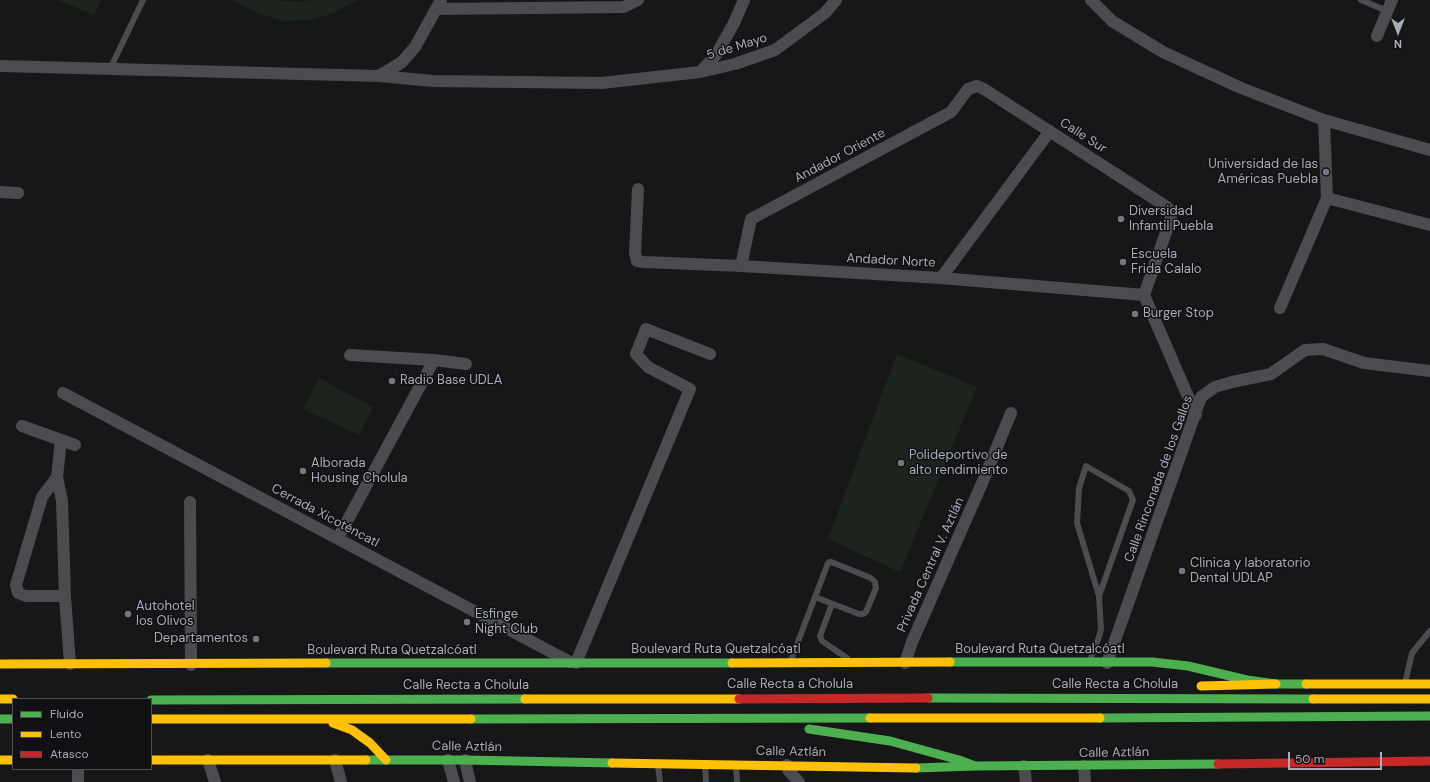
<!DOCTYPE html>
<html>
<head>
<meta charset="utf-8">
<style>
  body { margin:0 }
  #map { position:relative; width:1430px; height:782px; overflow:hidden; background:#171717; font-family:"DM Sans",sans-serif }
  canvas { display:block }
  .legend { position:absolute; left:12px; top:698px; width:140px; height:72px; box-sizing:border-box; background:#111113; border:1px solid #4d4f55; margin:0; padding:5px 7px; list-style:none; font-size:12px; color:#a8adb8 }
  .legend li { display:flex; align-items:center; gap:8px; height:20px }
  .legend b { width:20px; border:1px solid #4d4f55 }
  .north { position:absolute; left:1378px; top:12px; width:40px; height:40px; -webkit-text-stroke:3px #111113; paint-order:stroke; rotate:180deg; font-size:11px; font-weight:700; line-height:16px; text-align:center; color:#a8adb8 }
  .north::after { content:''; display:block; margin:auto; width:14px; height:18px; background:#a8adb8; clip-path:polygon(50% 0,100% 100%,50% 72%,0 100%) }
  .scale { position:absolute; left:1288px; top:752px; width:94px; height:18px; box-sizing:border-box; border:2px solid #a8adb8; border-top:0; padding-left:5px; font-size:12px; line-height:14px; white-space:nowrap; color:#a8adb8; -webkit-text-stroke:3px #111113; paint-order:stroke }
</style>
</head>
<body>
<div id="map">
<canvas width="1430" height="782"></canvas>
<ul class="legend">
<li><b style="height:5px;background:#4caf50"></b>Fluido</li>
<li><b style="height:5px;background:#ffc107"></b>Lento</li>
<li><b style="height:5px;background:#c62828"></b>Atasco</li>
</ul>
<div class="north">N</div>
<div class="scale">50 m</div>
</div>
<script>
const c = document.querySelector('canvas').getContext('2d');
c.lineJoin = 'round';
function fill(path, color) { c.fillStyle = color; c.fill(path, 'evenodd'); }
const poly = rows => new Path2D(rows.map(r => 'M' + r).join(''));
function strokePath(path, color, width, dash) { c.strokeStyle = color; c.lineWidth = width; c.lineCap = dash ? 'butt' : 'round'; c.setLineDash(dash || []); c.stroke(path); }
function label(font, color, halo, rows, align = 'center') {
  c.font = font + ' "DM Sans",sans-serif'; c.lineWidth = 3; c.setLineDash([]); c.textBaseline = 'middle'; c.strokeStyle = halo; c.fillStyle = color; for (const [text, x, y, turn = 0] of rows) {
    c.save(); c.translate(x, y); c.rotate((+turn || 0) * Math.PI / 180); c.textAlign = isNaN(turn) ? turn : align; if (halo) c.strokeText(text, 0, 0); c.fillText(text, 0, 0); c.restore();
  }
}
fill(poly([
  [58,0,101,0,94,15],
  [233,0,274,0,298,2,311,0,358,0,331,14,311,20,283,21,257,13],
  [897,354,977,387,900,572,828,539],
  [319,378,373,407,359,435,303,409]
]), '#1d241e');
strokePath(poly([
  [1361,0,1387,11],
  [110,69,143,0],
  [832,604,820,636,822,641,847,658],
  [791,660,828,563,830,562,834,563,871,578,875,582,876,588,866,612,863,614,859,614,815,597],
  [1090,660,1099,637,1101,629,1099,596,1077,523,1079,488,1086,466,1129,491,1133,500,1099,596],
  [1405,683,1412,653,1430,631],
  [658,765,660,782],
  [705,765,706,782],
  [736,765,737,782]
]), '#4b4c50', 6);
strokePath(poly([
  [1091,0,1112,21,1163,52,1241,88,1324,120,1430,150],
  [437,9,624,7,638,0],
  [1377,36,1392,0],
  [0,66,379,76,433,81,602,83,700,72,735,64,775,50,825,13,836,0],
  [700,72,716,55,734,23,744,0],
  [379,76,402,62,415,47,441,0],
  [638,189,635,253,637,261,644,262,741,266,941,278,1144,295],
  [0,192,18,193],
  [1327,198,1430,225],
  [741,266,751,219,951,112,968,89,977,86,984,89,1167,207,1171,212,1171,218,1144,295,1196,415],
  [941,278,1050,131],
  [1280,308,1327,198,1324,120],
  [350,355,434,360,466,364],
  [63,393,570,662],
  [22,426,75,445],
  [61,440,57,477,62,501,65,596,70,664],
  [57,477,42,497,16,585,18,593,26,596,65,596],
  [190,502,191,665],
  [338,538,434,360],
  [576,663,690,389,648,367,636,354,646,329,710,354],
  [905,663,912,642,983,481,1011,413],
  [1107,663,1201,397,1215,387,1232,382,1271,374,1305,350,1323,349,1364,363,1430,371],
  [208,760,215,782],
  [335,760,341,782],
  [448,760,454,782],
  [465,760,470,782],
  [787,765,789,771,799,782],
  [1024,766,1026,782],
  [1084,766,1085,782],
  [78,782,78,769]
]), '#4b4c50', 12);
strokePath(poly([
  [950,662,1152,662,1188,666,1247,680,1276,684,1306,684],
  [326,663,732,663],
  [928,698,1313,699],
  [151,700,525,699],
  [1100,718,1430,716],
  [0,719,13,719],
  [471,719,870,718],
  [809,729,890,741,959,760,975,766],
  [366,760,465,760,612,763],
  [916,768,975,766,1218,764]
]), '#4caf50', 9);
strokePath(poly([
  [732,663,950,662],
  [0,664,326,663],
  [1306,684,1430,684],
  [1201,686,1276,684],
  [0,699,13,699],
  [525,699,739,699],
  [1313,699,1430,699],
  [870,718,1100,718],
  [151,719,471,719],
  [333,723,352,730,370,743,386,760],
  [0,760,13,760],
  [151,760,366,760],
  [612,763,916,768]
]), '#ffc107', 9);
strokePath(poly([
  [739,699,928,698],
  [1218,764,1430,761]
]), '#c62828', 9);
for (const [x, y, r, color] of [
  [1326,172,4,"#757880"],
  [1121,219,4,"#757880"],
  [1123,262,4,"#757880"],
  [1135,314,4,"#757880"],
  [392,381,4,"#757880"],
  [901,463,4,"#757880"],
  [303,471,4,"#757880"],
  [1182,571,4,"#757880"],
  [128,614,4,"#757880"],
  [467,622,4,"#757880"],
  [256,639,4,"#757880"]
]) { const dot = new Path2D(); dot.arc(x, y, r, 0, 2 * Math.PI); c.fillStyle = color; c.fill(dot); strokePath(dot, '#111113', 1.5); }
label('13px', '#a8adb8', '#111113', [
  ["5 de Mayo",737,47,-17],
  ["Calle Sur",1083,136,33],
  ["Andador Oriente",840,156,-28],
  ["Andador Norte",891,261,3],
  ["Calle Rinconada de los Gallos",1159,479,-70],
  ["Cerrada Xicoténcatl",325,516,28],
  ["Privada Central V. Aztlán",931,565,-66],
  ["Boulevard Ruta Quetzalcóatl",716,650],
  ["Boulevard Ruta Quetzalcóatl",1040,650],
  ["Boulevard Ruta Quetzalcóatl",392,651],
  ["Calle Recta a Cholula",790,685],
  ["Calle Recta a Cholula",1115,685],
  ["Calle Recta a Cholula",466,686],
  ["Calle Aztlán",467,747,1],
  ["Calle Aztlán",791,752,1],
  ["Calle Aztlán",1114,753,-1]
]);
label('13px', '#a8adb8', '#111113', [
  ["Universidad de las",1318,165,"right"],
  ["Américas Puebla",1318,180,"right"],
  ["Diversidad",1129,212],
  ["Infantil Puebla",1129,227],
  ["Escuela",1131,255],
  ["Frida Calalo",1131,270],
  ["Burger Stop",1143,314],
  ["Radio Base UDLA",400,381],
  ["Polideportivo de",909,456],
  ["alto rendimiento",909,471],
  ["Alborada",311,464],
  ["Housing Cholula",311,479],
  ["Clinica y laboratorio",1190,564],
  ["Dental UDLAP",1190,579],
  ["Autohotel",136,607],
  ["los Olivos",136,622],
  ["Esfinge",475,615],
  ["Night Club",475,630],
  ["Departamentos",248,639,"right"]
], 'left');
</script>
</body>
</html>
